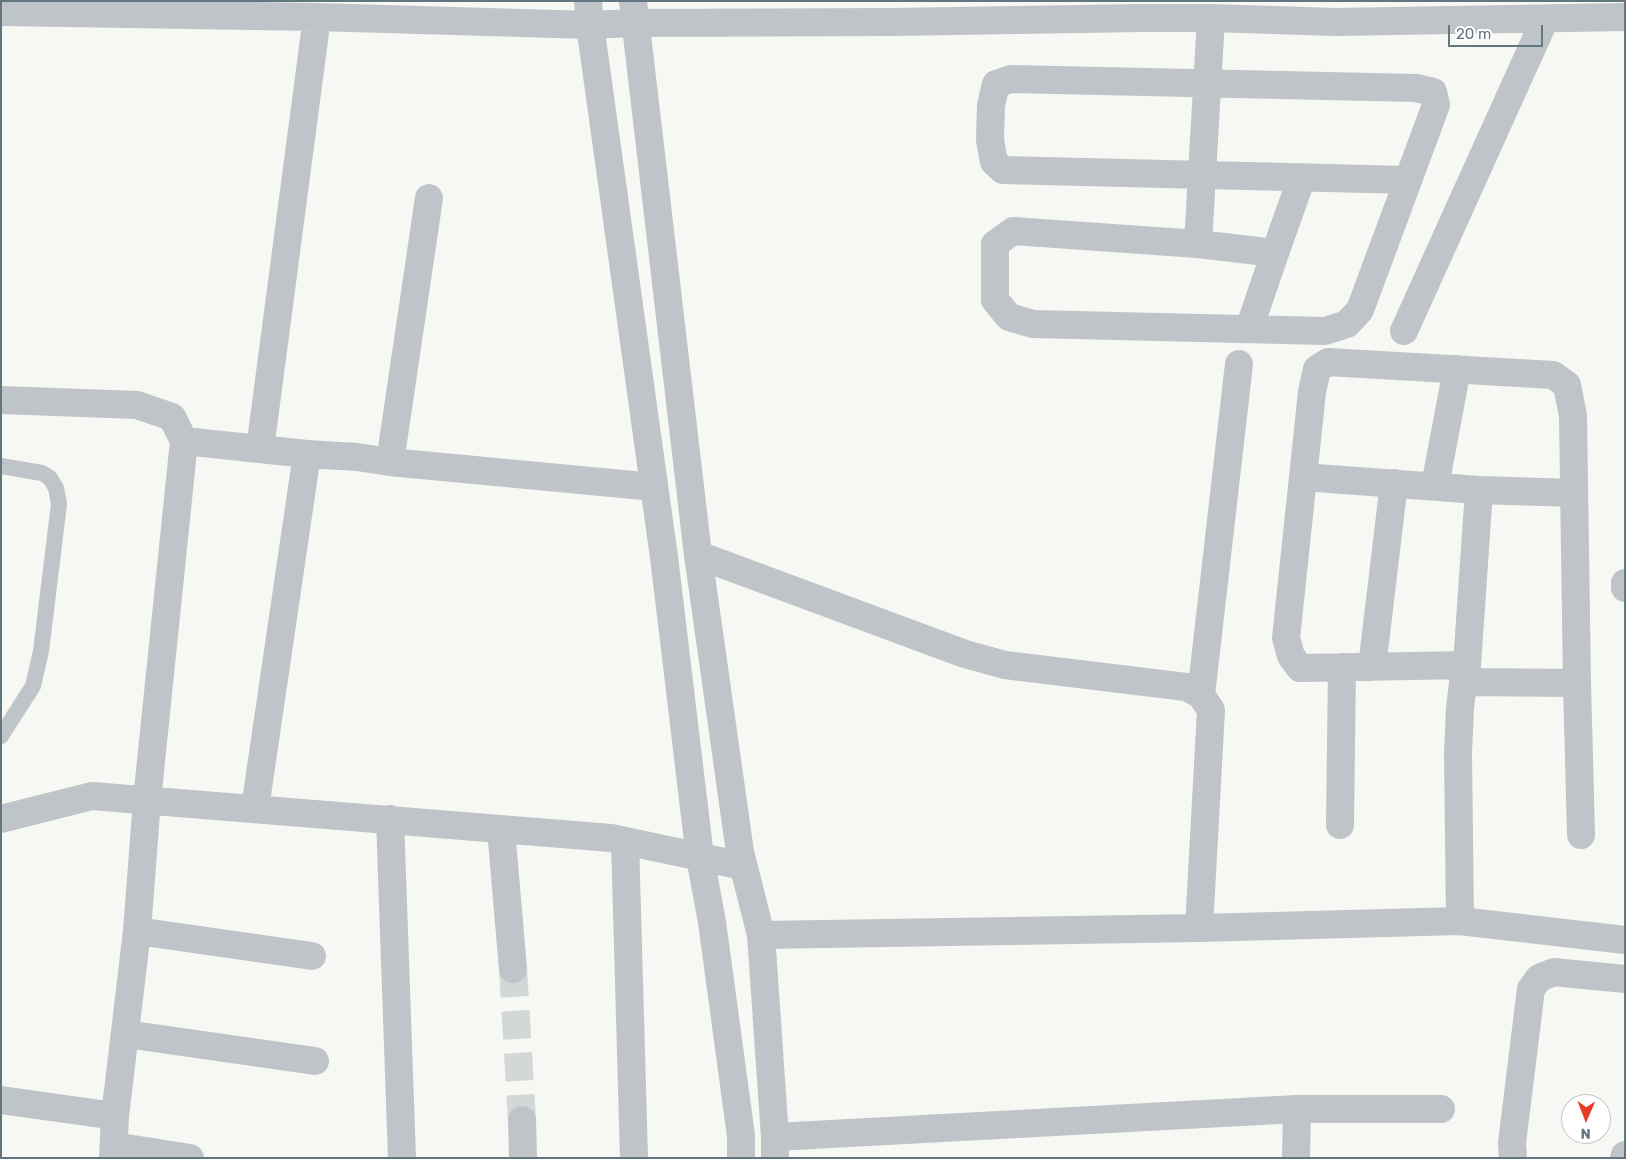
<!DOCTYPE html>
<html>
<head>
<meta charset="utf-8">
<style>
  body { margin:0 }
  #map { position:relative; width:1626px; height:1159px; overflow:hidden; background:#f7f7f4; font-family:Rubik,sans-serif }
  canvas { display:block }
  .frame { position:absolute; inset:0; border:2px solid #627680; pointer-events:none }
  .north { position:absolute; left:1561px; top:1094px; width:50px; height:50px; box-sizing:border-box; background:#fff; border:1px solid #c0c8cc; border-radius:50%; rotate:181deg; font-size:14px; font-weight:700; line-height:20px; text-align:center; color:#627680 }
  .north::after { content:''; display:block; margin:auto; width:18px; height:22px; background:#e63c25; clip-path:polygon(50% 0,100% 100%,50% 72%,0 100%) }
  .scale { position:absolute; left:1448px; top:25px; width:95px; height:22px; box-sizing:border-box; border:2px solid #627680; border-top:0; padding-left:6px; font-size:15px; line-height:18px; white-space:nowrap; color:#627680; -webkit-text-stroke:4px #fff; paint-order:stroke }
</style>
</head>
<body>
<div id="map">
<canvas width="1626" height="1159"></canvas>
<div class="frame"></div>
<div class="north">N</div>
<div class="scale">20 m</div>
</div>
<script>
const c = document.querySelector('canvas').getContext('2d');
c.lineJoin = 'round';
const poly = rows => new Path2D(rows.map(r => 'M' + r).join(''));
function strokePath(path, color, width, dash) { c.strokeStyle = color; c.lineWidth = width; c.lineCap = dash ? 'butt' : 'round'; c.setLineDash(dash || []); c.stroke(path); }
strokePath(poly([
  [513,969,522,1120]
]), '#d2d7d7', 28, [28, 14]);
strokePath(poly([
  [1,466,42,473,50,478,56,488,59,504,41,651,33,686,1,736]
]), '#bec4c7', 16);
strokePath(poly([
  [1,12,317,17,590,25,635,23,892,22,1141,18,1211,18,1336,22,1625,17],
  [1198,244,1211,18],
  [1275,253,1302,177],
  [1249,329,1275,253,1198,244,1013,231,995,244,995,300,1009,317,1033,324,1325,331,1347,324,1360,310,1436,105,1433,92,1416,88,1011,79,996,84,991,105,990,140,994,162,1003,170,1408,180],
  [1404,331,1545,19],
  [1,400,137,405,172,417,184,441],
  [260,449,317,17],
  [390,462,654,487],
  [1303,477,1479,490,1467,665,1463,682,1460,708,1458,753,1460,921],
  [1435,486,1457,369],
  [1479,490,1574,493],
  [698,555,965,654,1005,665,1186,687,1201,695,1211,710,1199,928],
  [1625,583,1625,588],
  [1467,665,1300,668,1291,656,1286,638,1312,392,1317,369,1328,362,1553,375,1567,385,1573,416,1577,683],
  [1372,667,1394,483],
  [1463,682,1577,683,1581,835],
  [1201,695,1239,364],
  [255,808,307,454],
  [1,819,92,796,611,838,743,866],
  [390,819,402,1158],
  [1340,825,1342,667],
  [501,829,513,969],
  [625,841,634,1158],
  [137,931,312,956],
  [761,935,1199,928,1460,921,1625,940],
  [126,1034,315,1061],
  [1,1100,115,1116],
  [522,1120,523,1158],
  [775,1137,1297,1109,1441,1109],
  [114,1146,190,1158],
  [113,1158,115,1116,137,931,147,800,184,441,307,454,357,457,390,462,429,198],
  [1296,1158,1297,1109],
  [1513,1158,1512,1143,1531,989,1539,978,1554,972,1625,979],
  [1624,1158,1625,1155]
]), '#bec4c7', 28);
strokePath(poly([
  [588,1,590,25,664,557,700,857,712,922,741,1136,741,1158],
  [633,1,698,555,740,852,761,935,775,1137,775,1158]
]), '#bec4c7', 28);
</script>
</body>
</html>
